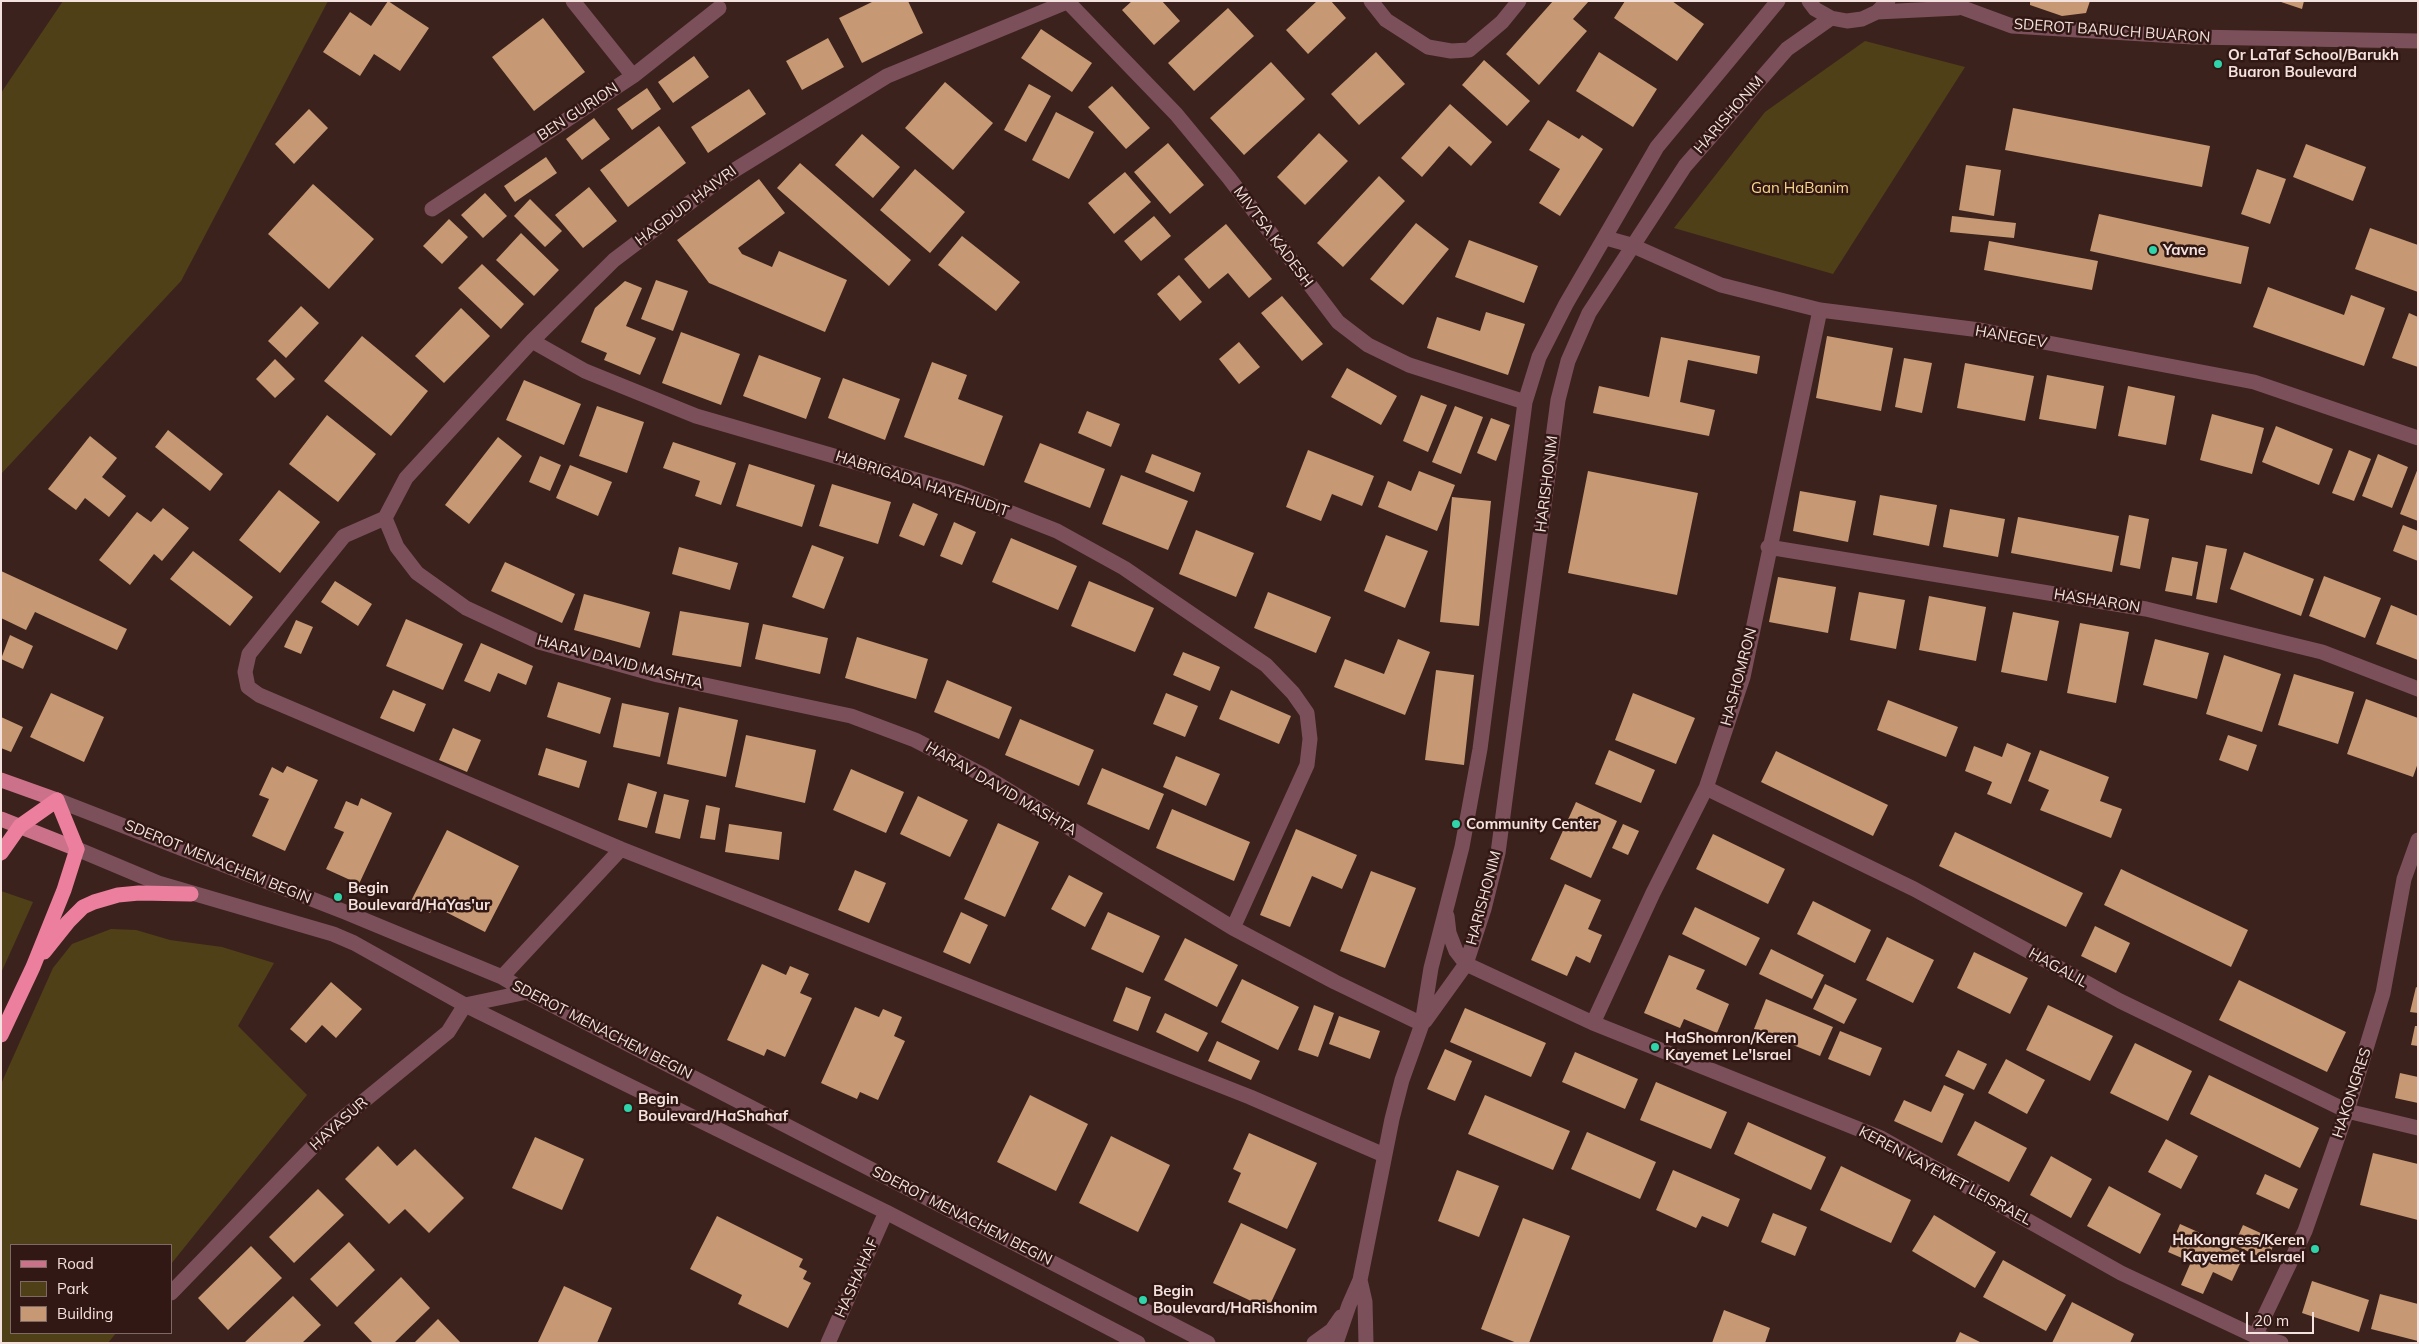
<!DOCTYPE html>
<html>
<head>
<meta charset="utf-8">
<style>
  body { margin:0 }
  #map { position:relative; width:2419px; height:1344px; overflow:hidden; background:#3c221d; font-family:Mulish,sans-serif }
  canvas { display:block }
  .frame { position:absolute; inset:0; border:2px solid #f4e2de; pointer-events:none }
  .legend { position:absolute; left:10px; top:1244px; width:162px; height:90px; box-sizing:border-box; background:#311814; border:1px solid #7f6965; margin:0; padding:6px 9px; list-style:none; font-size:15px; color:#f4e2de }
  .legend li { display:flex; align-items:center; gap:10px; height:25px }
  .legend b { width:25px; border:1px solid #7f6965 }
  .scale { position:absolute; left:2246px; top:1312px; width:68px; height:22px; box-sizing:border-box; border:2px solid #f4e2de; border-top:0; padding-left:6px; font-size:15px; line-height:18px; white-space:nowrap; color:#f4e2de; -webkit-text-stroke:4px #311814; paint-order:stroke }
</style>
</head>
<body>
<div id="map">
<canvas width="2419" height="1344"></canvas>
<div class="frame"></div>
<ul class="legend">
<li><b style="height:6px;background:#cb728a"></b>Road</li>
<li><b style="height:14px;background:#504018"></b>Park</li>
<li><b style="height:14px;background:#c69873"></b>Building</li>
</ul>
<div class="scale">20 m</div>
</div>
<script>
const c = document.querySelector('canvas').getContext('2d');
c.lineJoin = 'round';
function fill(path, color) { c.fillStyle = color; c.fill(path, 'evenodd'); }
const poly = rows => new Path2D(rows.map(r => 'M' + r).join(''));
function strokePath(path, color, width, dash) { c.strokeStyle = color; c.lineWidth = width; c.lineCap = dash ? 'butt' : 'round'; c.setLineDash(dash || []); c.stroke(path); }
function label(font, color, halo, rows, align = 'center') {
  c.font = font + ' Mulish,sans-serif'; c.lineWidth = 5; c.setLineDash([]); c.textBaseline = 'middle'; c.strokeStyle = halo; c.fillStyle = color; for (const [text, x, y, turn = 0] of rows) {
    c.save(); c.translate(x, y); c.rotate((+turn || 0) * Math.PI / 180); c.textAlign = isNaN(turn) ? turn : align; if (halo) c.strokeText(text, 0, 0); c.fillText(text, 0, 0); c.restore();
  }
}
fill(poly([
  [63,1,328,1,181,281,1,474,1,93],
  [1865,41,1965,67,1833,274,1674,228,1765,112],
  [1,891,33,902,1,973],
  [111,929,136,930,170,940,222,947,274,963,238,1026,307,1095,171,1264,171,1245,11,1245,11,1333,116,1333,108,1343,1,1343,1,1084,53,968,72,944]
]), '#504018');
fill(poly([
  [388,1,429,28,400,71,374,54,360,76,323,52,350,12,371,26],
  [874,1,908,1,923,33,862,63,839,18],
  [1132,1,1162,1,1180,21,1154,45,1122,10],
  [1317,1,1331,1,1346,18,1308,54,1286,30],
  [1553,1,1589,1,1573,19,1587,31,1539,85,1506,54],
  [1625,1,1672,1,1704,24,1677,61,1614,18],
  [2030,1,2090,1,2086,13,2062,16,2030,5],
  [2278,1,2304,1,2302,9],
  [1228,8,1254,36,1194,91,1168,63],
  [543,18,585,72,534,111,492,57],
  [1041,29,1092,63,1072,92,1021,58],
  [828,38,844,67,802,90,786,61],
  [1376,52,1405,84,1359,125,1331,94],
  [1599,52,1657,89,1633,127,1576,91],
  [694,56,709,77,673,103,658,82],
  [1484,60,1530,101,1507,126,1462,85],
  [1271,62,1305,99,1244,155,1210,118],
  [945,82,993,123,953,170,905,128],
  [1029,84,1051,96,1026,142,1004,130],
  [1112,86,1150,128,1126,149,1088,107],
  [647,88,661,109,632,130,617,109],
  [749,89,766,114,708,153,691,127],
  [1450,104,1492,142,1471,166,1449,146,1422,177,1401,158],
  [2013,108,2210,146,2202,187,2005,150],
  [309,109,328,128,294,164,275,144],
  [1056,112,1094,132,1069,179,1032,160],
  [594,118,610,139,582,160,566,139],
  [1548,120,1579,139,1582,135,1603,149,1560,216,1539,203,1560,169,1529,150],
  [659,126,686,163,628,207,600,170],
  [1319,133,1348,161,1305,205,1277,177],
  [862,134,900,167,873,198,835,165],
  [1168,143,1204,185,1170,214,1134,172],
  [2306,144,2366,167,2353,201,2293,177],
  [546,157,557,173,515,202,504,186],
  [800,163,911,260,889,286,777,188],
  [1966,165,2001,170,1994,216,1959,210],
  [915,169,965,212,930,253,880,210],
  [2257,169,2286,179,2270,224,2241,214],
  [1125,172,1151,202,1114,234,1088,203],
  [1379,176,1405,201,1343,267,1317,243],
  [759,179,785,213,738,248,742,254,772,267,779,251,847,280,825,332,709,283,677,240],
  [313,184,374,239,329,289,268,234],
  [589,187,617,221,583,248,555,215],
  [485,193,507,216,483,238,461,215],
  [530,199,562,231,545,247,514,216],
  [2099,214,2249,247,2241,284,2090,251],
  [1154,216,1171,236,1141,261,1124,241],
  [1952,216,2016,223,2014,238,1950,232],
  [449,219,468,237,442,264,423,246],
  [1416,223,1449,249,1403,305,1370,279],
  [1226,224,1272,279,1249,298,1228,273,1209,289,1184,259],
  [2370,228,2418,245,2418,292,2355,269],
  [521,233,559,270,534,296,496,260],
  [962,236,1020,282,996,311,938,265],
  [1469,240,1538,266,1524,303,1455,277],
  [1989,241,2098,261,2092,290,1984,270],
  [482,264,524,304,501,329,458,288],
  [1179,275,1202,302,1180,321,1157,294],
  [656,280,688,291,673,331,641,319],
  [625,281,642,288,626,326,656,338,640,375,604,360,607,353,581,342,595,308],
  [2268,287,2344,315,2351,295,2385,308,2364,366,2253,327],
  [1282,296,1323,344,1302,361,1261,313],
  [301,306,319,323,286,358,268,341],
  [461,308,490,336,444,383,415,356],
  [1486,312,1525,324,1508,375,1427,348,1437,317,1480,331],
  [2409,313,2418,317,2418,367,2392,358],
  [681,332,740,354,721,405,662,383],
  [362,336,428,391,391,436,324,381],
  [1827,336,1893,348,1881,411,1816,398],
  [1661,337,1760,356,1757,374,1688,360,1680,402,1715,410,1709,436,1593,413,1599,386,1649,397],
  [1239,342,1260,367,1239,384,1219,359],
  [759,355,821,378,806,419,743,396],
  [1904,358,1932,363,1922,413,1895,407],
  [275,359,295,379,275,398,256,379],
  [932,362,967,375,958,399,1003,416,984,466,904,437],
  [1965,363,2034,376,2025,421,1957,408],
  [1347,368,1397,396,1381,425,1331,397],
  [2047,375,2104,386,2096,429,2039,419],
  [843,378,900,399,885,440,828,418],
  [524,380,581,404,564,445,506,420],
  [2128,386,2175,396,2166,445,2118,436],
  [1421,395,1447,405,1428,452,1403,441],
  [597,406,644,422,627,473,579,456],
  [1455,406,1483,417,1461,474,1432,462],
  [1087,411,1120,424,1111,447,1078,433],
  [2212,414,2264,428,2252,474,2200,460],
  [327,415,376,454,338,502,289,464],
  [1491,418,1510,425,1496,461,1477,453],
  [2276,426,2333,449,2319,485,2262,462],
  [168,430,223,474,210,491,155,447],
  [90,436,117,458,102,477,126,496,109,517,85,498,76,510,48,489],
  [498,437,522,456,469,524,445,505],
  [673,442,736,463,721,505,695,496,700,481,663,468],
  [1040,443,1105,469,1090,508,1024,482],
  [1308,450,1374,476,1362,506,1332,494,1321,521,1286,507],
  [2349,450,2371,459,2354,501,2332,493],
  [1152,454,1201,473,1194,492,1145,472],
  [2378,454,2408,467,2392,508,2362,496],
  [540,456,561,465,550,491,529,482],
  [749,464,815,485,802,527,736,506],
  [570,465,612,482,598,516,556,498],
  [2418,468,2418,521,2400,514],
  [1419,471,1455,485,1437,531,1378,507,1388,481,1411,491],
  [1588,471,1698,493,1677,595,1568,573],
  [1121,475,1188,501,1168,550,1102,524],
  [832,484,891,502,878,544,819,526],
  [279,490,320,522,280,573,239,540],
  [1800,491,1856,501,1848,542,1793,531],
  [1880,495,1937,505,1929,546,1873,535],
  [1452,497,1491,501,1479,626,1440,622],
  [913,503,938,514,924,546,899,536],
  [163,508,189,528,162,561,154,554,130,585,99,560,137,512,151,522],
  [1950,509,2005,519,1998,557,1943,547],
  [2129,515,2149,519,2140,569,2120,565],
  [2018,517,2119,536,2112,572,2011,553],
  [954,522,976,532,962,565,940,556],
  [2403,525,2418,531,2418,561,2393,551],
  [1196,530,1254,553,1236,597,1179,574],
  [1386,535,1428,551,1405,608,1364,591],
  [1011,538,1077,566,1058,610,992,582],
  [812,545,844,557,824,609,792,597],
  [2206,545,2227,549,2217,603,2196,599],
  [679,547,738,563,730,590,672,574],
  [193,551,253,597,230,626,170,579],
  [2244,552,2314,579,2301,616,2230,589],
  [2172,557,2198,562,2192,596,2165,591],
  [505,562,575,594,562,623,491,591],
  [1,571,127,629,117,650,35,612,26,630,1,618],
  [2324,576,2381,598,2365,638,2309,616],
  [1778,577,1836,587,1828,633,1769,622],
  [335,581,372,604,358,626,321,602],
  [1089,581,1154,608,1135,652,1071,626],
  [1268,592,1331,617,1316,653,1254,628],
  [1859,592,1905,600,1896,649,1850,640],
  [584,594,650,612,640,648,574,630],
  [1929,596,1986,607,1976,661,1919,650],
  [2391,605,2418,616,2418,660,2376,644],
  [680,611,749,623,741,667,672,655],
  [2013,612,2059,621,2047,681,2001,672],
  [406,619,463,644,443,690,386,666],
  [296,620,313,627,301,654,284,647],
  [2080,623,2129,632,2116,703,2067,693],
  [763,624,828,638,820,674,755,659],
  [10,635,33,646,23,669,1,659],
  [857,637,928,659,916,699,845,678],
  [1398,639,1430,652,1405,715,1334,687,1345,659,1384,674],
  [2155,639,2209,653,2197,699,2143,685],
  [481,643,533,666,526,685,498,673,490,692,464,681],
  [1183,652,1220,667,1210,691,1173,675],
  [2224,655,2281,674,2262,732,2206,714],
  [1436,670,1474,675,1464,765,1425,760],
  [2294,674,2354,692,2338,744,2278,725],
  [947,680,1012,707,999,739,934,712],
  [558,682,611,698,600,734,547,717],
  [393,690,426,704,414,732,380,718],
  [1231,690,1291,716,1279,744,1219,719],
  [51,693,104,717,84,762,30,737],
  [1166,693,1198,706,1185,737,1153,724],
  [1633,693,1695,718,1676,764,1615,740],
  [2366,699,2418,718,2418,763,2413,777,2347,754],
  [1888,700,1958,727,1946,757,1877,730],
  [622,703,669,713,660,757,613,747],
  [679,707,738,720,726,777,667,764],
  [1,717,23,727,11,752,1,748],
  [1020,719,1094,750,1079,786,1005,755],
  [453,728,481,740,467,772,439,760],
  [746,735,816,750,805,803,735,787],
  [2228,735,2257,745,2248,771,2219,760],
  [2007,743,2031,753,2011,804,1987,794,1992,782,1965,771,1974,746,2002,757],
  [546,748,587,761,579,788,538,775],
  [1609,750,1655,770,1641,803,1595,784],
  [2040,750,2109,777,2100,801,2122,809,2111,838,2040,810,2049,790,2028,781],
  [1776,751,1888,805,1873,836,1761,782],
  [1176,756,1220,774,1206,806,1163,787],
  [287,766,318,780,285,851,252,836,269,799,259,795,272,767,283,773],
  [1102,768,1164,794,1149,830,1087,804],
  [851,769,904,792,886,833,833,810],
  [628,783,657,792,647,828,618,820],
  [664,794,689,800,680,839,655,833],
  [918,796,968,820,950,857,900,834],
  [361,798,392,813,359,884,326,869,344,832,334,828,346,801,358,806],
  [1576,802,1617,821,1591,878,1550,859],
  [706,805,720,808,715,840,700,838],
  [1172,809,1250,842,1234,881,1156,848],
  [998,823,1039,842,1005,917,964,899],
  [729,824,782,832,779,860,725,852],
  [1623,824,1639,831,1628,855,1612,848],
  [1296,829,1357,855,1342,889,1312,876,1290,927,1260,915],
  [447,830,519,866,485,932,434,906,430,913,410,903],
  [1955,832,2083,893,2066,927,1939,866],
  [1713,834,1785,869,1768,904,1696,869],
  [2121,869,2248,930,2231,967,2104,905],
  [855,870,886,883,869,923,838,910],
  [1371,871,1416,888,1385,968,1340,951],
  [1069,875,1103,893,1085,927,1051,909],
  [1565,884,1601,900,1588,929,1602,935,1590,963,1576,956,1567,976,1531,960],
  [1813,901,1871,930,1855,963,1797,934],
  [1695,907,1760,938,1746,966,1682,934],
  [961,912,988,925,970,964,943,952],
  [1108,912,1160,936,1143,973,1091,949],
  [2095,926,2130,943,2116,973,2081,956],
  [1887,937,1934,960,1913,1003,1866,980],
  [1185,938,1238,965,1217,1007,1164,980],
  [1771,949,1824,975,1812,999,1759,974],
  [1974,952,2028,978,2010,1014,1957,988],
  [1669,955,1705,970,1696,989,1729,1004,1717,1033,1684,1019,1680,1028,1644,1013],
  [762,964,786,975,790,966,809,974,800,993,812,998,785,1057,767,1049,764,1056,727,1040],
  [1242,979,1299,1007,1278,1050,1221,1022],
  [2239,980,2346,1032,2327,1072,2219,1020],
  [331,982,362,1009,336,1038,322,1025,306,1043,290,1029],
  [1825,984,1857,999,1844,1024,1813,1009],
  [1126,987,1151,997,1138,1031,1113,1021],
  [2416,987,2418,988,2418,1013,2410,1012],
  [1766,999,1833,1027,1820,1056,1754,1029],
  [1314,1005,1334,1013,1318,1057,1298,1050],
  [2048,1005,2113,1036,2090,1081,2026,1050],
  [855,1007,879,1017,883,1009,902,1017,894,1036,905,1041,878,1100,860,1092,857,1099,821,1083],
  [1465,1008,1546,1043,1531,1077,1450,1042],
  [1165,1013,1208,1033,1198,1052,1156,1032],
  [1339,1016,1380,1031,1370,1059,1329,1044],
  [2415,1026,2418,1026,2418,1046,2411,1045],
  [1840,1031,1882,1048,1870,1076,1828,1059],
  [1217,1041,1260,1061,1251,1080,1208,1061],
  [2135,1043,2192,1071,2168,1121,2110,1093],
  [1445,1049,1472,1061,1455,1101,1427,1089],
  [1958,1050,1987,1064,1974,1090,1945,1076],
  [1575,1052,1638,1079,1625,1109,1562,1082],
  [2006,1059,2045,1080,2027,1114,1988,1093],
  [2400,1073,2418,1077,2418,1103,2395,1098],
  [2209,1075,2319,1128,2300,1168,2190,1114],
  [1656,1082,1727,1112,1711,1149,1640,1120],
  [1944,1085,1964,1094,1942,1143,1894,1121,1904,1100,1931,1112],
  [1030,1095,1088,1124,1056,1191,997,1162],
  [1485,1095,1570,1131,1553,1170,1468,1134],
  [1975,1121,2027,1148,2009,1182,1957,1155],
  [1748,1122,1826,1157,1811,1190,1734,1154],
  [1587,1132,1656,1162,1640,1199,1571,1169],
  [1249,1133,1317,1163,1287,1229,1228,1202,1241,1173,1233,1169],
  [1111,1136,1170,1165,1138,1232,1079,1203],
  [535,1137,584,1159,562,1210,512,1188],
  [2166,1139,2198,1156,2181,1189,2148,1172],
  [378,1146,397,1166,415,1149,464,1198,429,1233,405,1209,389,1224,345,1179],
  [2373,1153,2418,1164,2418,1220,2360,1205],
  [2051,1156,2092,1179,2071,1218,2030,1195],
  [1841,1166,1911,1200,1891,1243,1820,1210],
  [1457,1170,1499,1186,1479,1237,1438,1221],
  [1673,1170,1740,1199,1728,1227,1702,1216,1696,1228,1656,1210],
  [2265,1174,2298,1189,2289,1209,2256,1194],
  [2109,1186,2161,1214,2140,1254,2087,1226],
  [318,1189,344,1215,294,1263,269,1237],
  [1773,1213,1807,1227,1795,1256,1761,1242],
  [1934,1215,1996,1252,1975,1288,1912,1251],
  [717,1216,803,1259,799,1267,807,1271,803,1279,811,1283,788,1328,738,1304,742,1295,690,1269],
  [1523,1218,1570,1236,1529,1343,1517,1343,1481,1329],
  [1241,1223,1296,1249,1268,1309,1213,1283],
  [2180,1224,2245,1253,2232,1281,2213,1272,2203,1294,2181,1285,2191,1262,2168,1252],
  [2243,1225,2276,1240,2267,1260,2234,1245],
  [349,1242,375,1270,337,1307,310,1279],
  [251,1246,282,1278,228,1330,198,1298],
  [2003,1260,2066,1295,2046,1331,1983,1297],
  [401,1277,430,1308,394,1343,373,1343,354,1323],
  [2312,1281,2369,1300,2359,1332,2302,1313],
  [564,1286,612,1308,597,1343,538,1342],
  [2380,1294,2418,1304,2418,1341,2371,1329],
  [293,1296,321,1325,302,1343,244,1343],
  [2072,1302,2134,1334,2130,1343,2052,1343],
  [1724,1310,1770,1328,1765,1343,1712,1343],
  [438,1319,461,1343,414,1343],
  [1960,1332,1982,1343,1955,1343]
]), '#c69873');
strokePath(poly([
  [573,1,633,76],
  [1371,1,1386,20,1428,47,1451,51,1469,50,1502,22,1519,1],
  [1809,1,1815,9,1831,18,1847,21,1862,19,1877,12,1888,1],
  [1944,1,2012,26,2193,37,2418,41],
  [1068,2,1176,114,1229,178,1338,322,1368,345,1409,365,1525,402],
  [1877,12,1958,8],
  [432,209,633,76,719,8],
  [1606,238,1631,245,1721,285,1820,310,1980,330,2254,382,2418,438],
  [532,341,585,371,696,416,958,492,1057,531,1124,568,1266,665,1293,693,1307,713,1310,739,1307,765,1233,928],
  [385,518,344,536,249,654,245,672,248,687,259,695,621,849,1250,1097,1384,1155],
  [385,518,397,547,417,573,466,608,539,642,658,675,851,716,915,740,983,775,1233,928,1335,982,1422,1024],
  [385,518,406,478,532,341,614,260,725,176,887,76,1069,1],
  [1768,547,2146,609,2322,652,2418,689],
  [1706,788,1914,889,2120,1001,2347,1111,2418,1128],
  [57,800,345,912,502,977,527,992,1208,1343],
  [77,849,158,883,333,934,354,943,465,1005,886,1212,1138,1343],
  [1447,916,1449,933,1456,951,1466,964,1593,1023,1881,1138,2121,1273,2255,1336,2281,1343],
  [502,977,621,849],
  [1425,1021,1466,964,1484,909,1498,853,1558,400,1568,361,1589,313,1685,166,1787,49,1831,18],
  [1593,1023,1653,893,1706,788,1743,677,1820,310],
  [1360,1280,1365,1302,1366,1343],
  [171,1293,332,1127,448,1032,465,1005,527,992],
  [2255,1336,2305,1231,2347,1111,2383,993,2404,879,2418,840],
  [828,1343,886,1212],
  [1314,1343,1332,1330,1341,1317],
  [1336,1343,1349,1305,1360,1280,1392,1119,1402,1080,1422,1024,1431,968,1462,847,1480,749,1525,402,1539,357,1566,304,1657,147,1778,1]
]), '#7c505b', 15);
strokePath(poly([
  [1,780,57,800],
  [1,819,77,849]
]), '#cb728a', 15);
strokePath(poly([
  [1,853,20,826,57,800,77,849,64,890,33,967,1,1035],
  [44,952,68,922,83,907,94,902,118,895,139,893,191,894]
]), '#eb7f9d', 15);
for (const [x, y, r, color] of [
  [2218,64,5,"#2fd4aa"],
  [2153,250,5,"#2fd4aa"],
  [1456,824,5,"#2fd4aa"],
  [338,897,5,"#2fd4aa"],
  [1655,1047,5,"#2fd4aa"],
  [628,1108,5,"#2fd4aa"],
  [2315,1249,5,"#2fd4aa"],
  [1143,1300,5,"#2fd4aa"]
]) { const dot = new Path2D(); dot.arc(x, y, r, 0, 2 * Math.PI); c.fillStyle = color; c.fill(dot); strokePath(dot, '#311814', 2); }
label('15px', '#f4e2de', '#311814', [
  ["SDEROT BARUCH BUARON",2112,31,4],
  ["BEN GURION",578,112,-33],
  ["HARISHONIM",1729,115,-49],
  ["HAGDUD HAIVRI",686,206,-37],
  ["MIVTSA KADESH",1273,237,53],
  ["HANEGEV",2011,337,10],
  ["HABRIGADA HAYEHUDIT",922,484,18],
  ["HARISHONIM",1547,484,-83],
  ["HASHARON",2097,601,9],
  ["HARAV DAVID MASHTA",620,662,15],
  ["HASHOMRON",1739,677,-75],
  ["HARAV DAVID MASHTA",1001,789,30],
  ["SDEROT MENACHEM BEGIN",218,862,22],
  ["HARISHONIM",1484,898,-75],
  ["HAGALIL",2058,968,29],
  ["SDEROT MENACHEM BEGIN",602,1030,27],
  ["HAKONGRES",2352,1093,-72],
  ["HAYASUR",339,1124,-42],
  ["KEREN KAYEMET LEISRAEL",1945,1176,28],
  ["SDEROT MENACHEM BEGIN",962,1216,27],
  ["HASHAHAF",857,1278,-66]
]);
label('bold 15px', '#f4e2de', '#311814', [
  ["Or LaTaf School/Barukh",2228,55],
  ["Buaron Boulevard",2228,72],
  ["Yavne",2163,250],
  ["Community Center",1466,824],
  ["Begin",348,888],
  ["Boulevard/HaYas'ur",348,905],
  ["HaShomron/Keren",1665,1038],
  ["Kayemet Le'Israel",1665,1055],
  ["Begin",638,1099],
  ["Boulevard/HaShahaf",638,1116],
  ["HaKongress/Keren",2305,1240,"right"],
  ["Kayemet LeIsrael",2305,1257,"right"],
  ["Begin",1153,1291],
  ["Boulevard/HaRishonim",1153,1308]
], 'left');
label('15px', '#f9d788', '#311814', [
  ["Gan HaBanim",1800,188]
]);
</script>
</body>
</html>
